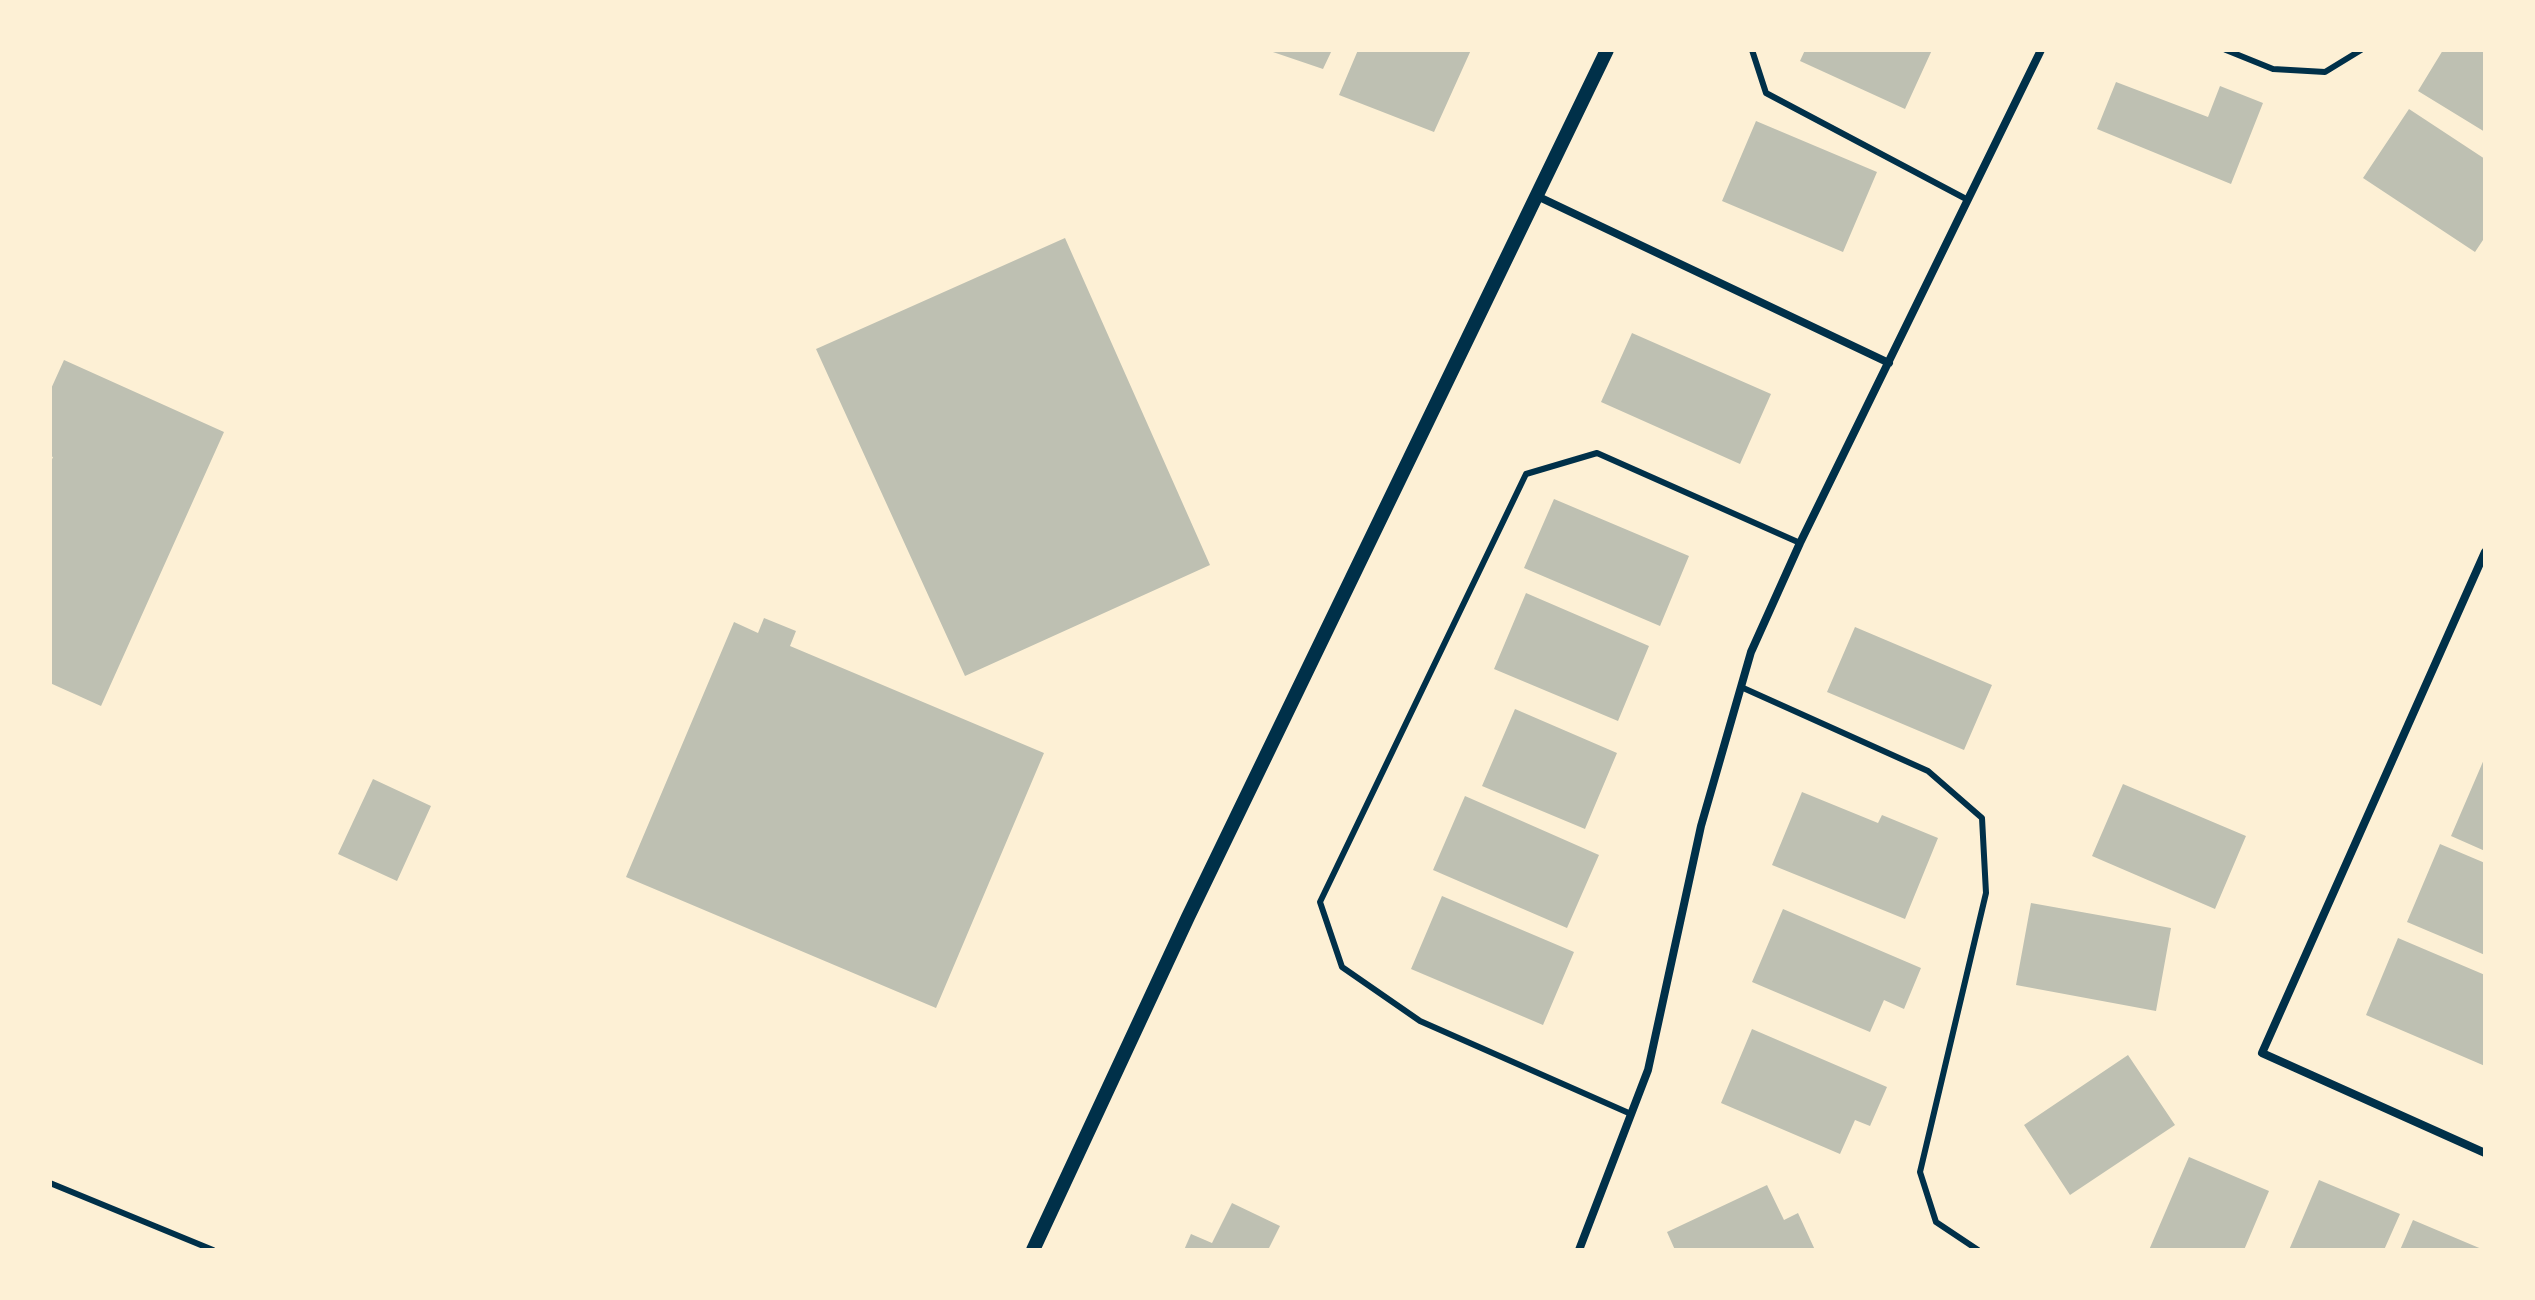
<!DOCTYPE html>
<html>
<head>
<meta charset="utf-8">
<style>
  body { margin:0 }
  #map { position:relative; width:2535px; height:1300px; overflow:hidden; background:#fdf0d5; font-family:Cabin,sans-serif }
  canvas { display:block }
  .frame { position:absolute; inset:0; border:52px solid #fdf0d5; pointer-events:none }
</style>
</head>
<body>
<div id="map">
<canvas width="2535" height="1300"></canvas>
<div class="frame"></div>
</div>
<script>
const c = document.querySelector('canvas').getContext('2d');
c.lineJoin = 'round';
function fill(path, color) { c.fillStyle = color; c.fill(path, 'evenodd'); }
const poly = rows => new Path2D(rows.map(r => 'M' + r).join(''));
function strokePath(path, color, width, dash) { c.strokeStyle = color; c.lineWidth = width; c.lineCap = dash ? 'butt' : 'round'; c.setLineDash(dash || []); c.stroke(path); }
fill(poly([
  [1267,50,1332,50,1323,69],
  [1358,50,1471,50,1434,132,1339,95],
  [1805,50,1932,50,1905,109,1800,61],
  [2443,50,2485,50,2485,132,2418,91],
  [2116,82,2208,117,2220,86,2263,103,2231,184,2097,129],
  [2409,109,2485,159,2485,237,2475,252,2363,178],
  [1756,121,1877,172,1843,252,1722,201],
  [1065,238,1210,565,965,676,816,349],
  [1632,333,1771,394,1740,464,1601,402],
  [64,360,224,432,101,706,50,683,50,464,53,457,50,456,50,391],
  [1554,499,1689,556,1660,626,1524,568],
  [1526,593,1649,646,1618,721,1494,669],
  [764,618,796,631,790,646,1044,753,936,1008,626,877,734,622,758,633],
  [1855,627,1992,685,1964,750,1827,692],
  [1515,709,1617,753,1585,829,1482,786],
  [2485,757,2485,851,2451,836],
  [373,779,431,806,397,881,338,854],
  [2123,784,2246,836,2215,909,2092,856],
  [1802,792,1878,823,1882,815,1938,838,1905,919,1772,865],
  [1465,796,1599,855,1567,928,1433,870],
  [2440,844,2485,863,2485,955,2407,922],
  [1442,896,1574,952,1543,1025,1411,969],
  [2031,903,2171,928,2156,1011,2016,985],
  [1783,909,1921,968,1904,1009,1884,1000,1870,1032,1752,982],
  [2398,938,2485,975,2485,1066,2366,1015],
  [1752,1029,1887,1087,1870,1126,1855,1120,1840,1154,1721,1103],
  [2128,1055,2175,1125,2070,1195,2024,1125],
  [2189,1157,2269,1191,2244,1250,2149,1250],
  [2319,1180,2400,1214,2384,1250,2289,1250],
  [1767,1185,1784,1220,1798,1213,1815,1250,1675,1250,1667,1232],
  [1232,1203,1280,1226,1268,1250,1184,1250,1191,1234,1212,1243],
  [2413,1220,2484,1250,2400,1250]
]), '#bec0b2');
strokePath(poly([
  [1752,50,1766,93,1968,200],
  [2226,50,2273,69,2325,72,2361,50],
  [1741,687,1928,771,1982,818,1986,893,1920,1172,1936,1222,1978,1250],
  [1631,1114,1420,1021,1342,967,1320,902,1526,474,1597,453,1800,543],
  [50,1183,213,1250]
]), '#003049', 6);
strokePath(poly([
  [1537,196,1889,363],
  [2485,552,2262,1053,2485,1153],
  [1579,1250,1648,1070,1701,826,1751,652,1800,543,2041,50]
]), '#003049', 8);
strokePath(poly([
  [1033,1250,1188,917,1607,50]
]), '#003049', 14);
</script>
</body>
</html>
